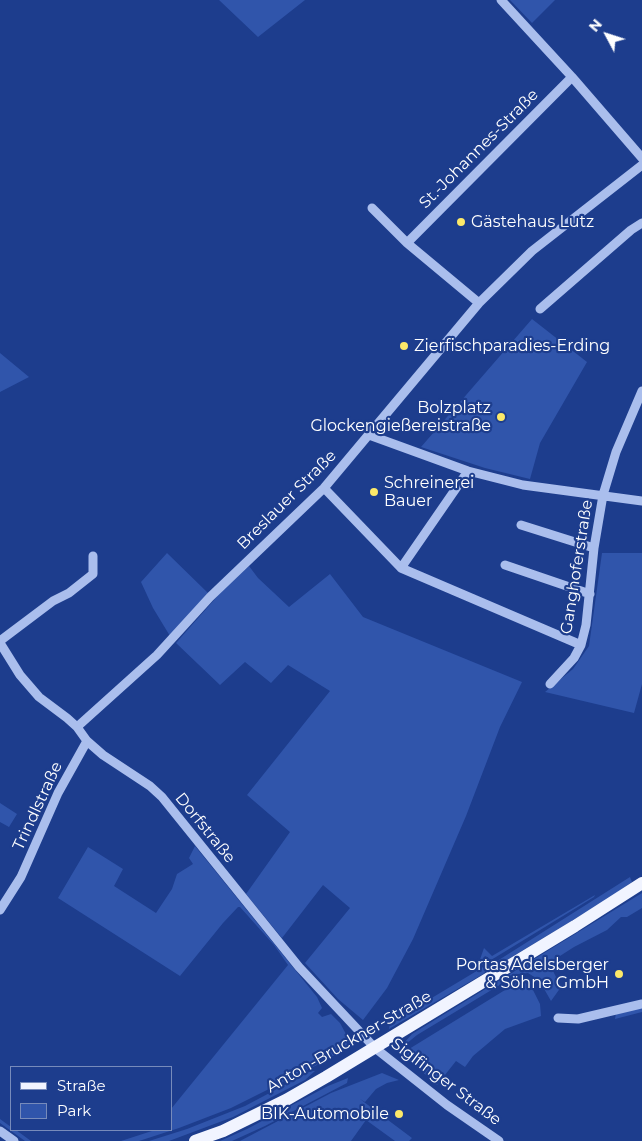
<!DOCTYPE html>
<html>
<head>
<meta charset="utf-8">
<style>
  body { margin:0 }
  #map { position:relative; width:642px; height:1141px; overflow:hidden; background:#1d3d8d; font-family:Montserrat,sans-serif }
  canvas { display:block }
  .legend { position:absolute; left:10px; top:1066px; width:162px; height:65px; box-sizing:border-box; background:#1d3d8d; border:1px solid #778bbb; margin:0; padding:6px 9px; list-style:none; font-size:15px; color:#fff }
  .legend li { display:flex; align-items:center; gap:10px; height:25px }
  .legend b { width:25px; border:1px solid #778bbb }
  .north { position:absolute; left:582px; top:10px; width:50px; height:50px; -webkit-text-stroke:4px #1d3d8d; paint-order:stroke; rotate:310deg; font-size:14px; font-weight:700; line-height:20px; text-align:center; color:#fff }
  .north::after { content:''; display:block; margin:auto; width:18px; height:22px; background:#fff; clip-path:polygon(50% 0,100% 100%,50% 72%,0 100%) }
</style>
</head>
<body>
<div id="map">
<canvas width="642" height="1141"></canvas>
<ul class="legend">
<li><b style="height:6px;background:#f1f4ff"></b>Straße</li>
<li><b style="height:14px;background:#3055ab"></b>Park</li>
</ul>
<div class="north">N</div>
</div>
<script>
const c = document.querySelector('canvas').getContext('2d');
c.lineJoin = 'round';
function fill(path, color) { c.fillStyle = color; c.fill(path, 'evenodd'); }
const poly = rows => new Path2D(rows.map(r => 'M' + r).join(''));
function strokePath(path, color, width, dash) { c.strokeStyle = color; c.lineWidth = width; c.lineCap = dash ? 'butt' : 'round'; c.setLineDash(dash || []); c.stroke(path); }
function label(font, color, halo, rows, align = 'center') {
  c.font = font + ' Montserrat,sans-serif'; c.lineWidth = 4.5; c.setLineDash([]); c.textBaseline = 'middle'; c.strokeStyle = halo; c.fillStyle = color; for (const [text, x, y, turn = 0] of rows) {
    c.save(); c.translate(x, y); c.rotate((+turn || 0) * Math.PI / 180); c.textAlign = isNaN(turn) ? turn : align; if (halo) c.strokeText(text, 0, 0); c.fillText(text, 0, 0); c.restore();
  }
}
fill(poly([
  [219,0,305,0,258,37],
  [510,0,555,0,532,23],
  [532,319,587,362,540,443,530,479,485,468,421,447],
  [0,353,29,377,0,392],
  [167,553,208,593,170,636,153,608,141,582],
  [602,553,642,553,642,684,634,713,545,692,573,669,589,646],
  [249,566,258,578,289,607,330,574,363,617,522,682,500,727,466,816,413,939,387,988,363,1020,338,999,305,963,350,908,323,885,282,938,246,894,290,832,247,795,330,691,288,665,271,683,245,662,220,685,176,643,222,591],
  [0,803,17,814,9,827,0,822],
  [195,846,317,997,322,1008,318,1013,322,1017,331,1014,340,1023,347,1036,348,1042,345,1048,330,1058,327,1055,317,1061,319,1064,231,1108,179,1128,139,1141,121,1141,155,1130,171,1130,171,1109,288,965,274,945,240,907,238,907,223,923,180,976,58,898,88,847,123,869,114,886,156,913,172,889,177,874,193,864,189,858],
  [630,877,632,882,608,899,500,964,494,963],
  [642,893,642,908,627,917,621,917,607,930,574,947,549,963,561,987,551,1001,539,980,528,973,518,974,417,1035,406,1044,404,1043,412,1034],
  [595,895,594,897,581,905,491,960,485,956,483,959,485,963,477,968,484,948,492,956],
  [485,966,486,971,483,974,389,1029,390,1023],
  [518,982,524,982,533,990,540,1004,541,1016,505,1029,473,1056,465,1067,456,1061,437,1085,409,1060,407,1056,409,1049],
  [642,1008,642,1012,615,1019,616,1013],
  [311,1071,315,1071,305,1080,233,1117,169,1141,149,1141,187,1129,245,1106],
  [382,1073,399,1080,387,1083,376,1089,365,1102,360,1099,412,1138,409,1141,395,1141,366,1120,351,1141,240,1141,331,1093],
  [348,1078,347,1083,265,1126,232,1141,220,1141,247,1129,328,1086],
  [0,1119,11,1127,11,1130,16,1130,31,1141,25,1141,0,1123]
]), '#3055ab');
strokePath(poly([
  [501,0,572,77,642,158],
  [372,208,407,243,479,303],
  [407,243,572,77],
  [540,309,631,230,642,223],
  [369,435,468,471,523,485,642,501],
  [324,488,401,568,581,645],
  [521,525,594,548],
  [505,565,590,594],
  [401,568,468,471],
  [0,641,53,601,69,593,93,574,93,556],
  [0,643,20,675,39,697,67,718,77,727,87,741,103,755,150,786,162,797,299,967,375,1048,447,1105,499,1141],
  [550,684,574,658,581,645,586,625,594,548,603,495,616,452,642,391],
  [77,727,157,655,210,597,324,488,479,303,532,251,642,165],
  [0,910,21,877,58,793,87,741],
  [558,1018,578,1019,642,1004],
  [0,1131,14,1141]
]), '#aabeed', 9);
strokePath(poly([
  [195,1141,223,1131,286,1100,326,1077,575,926,642,883]
]), '#f1f4ff', 12);
for (const [x, y, r, color] of [
  [461,222,5,"#fce969"],
  [404,346,5,"#fce969"],
  [501,417,5,"#fce969"],
  [374,492,5,"#fce969"],
  [619,974,5,"#fce969"],
  [399,1114,5,"#fce969"]
]) { const dot = new Path2D(); dot.arc(x, y, r, 0, 2 * Math.PI); c.fillStyle = color; c.fill(dot); strokePath(dot, '#1d3d8d', 2); }
label('16px', '#fff', '#1d3d8d', [
  ["St.-Johannes-Straße",479,149,-45],
  ["Breslauer Straße",287,500,-45],
  ["Ganghoferstraße",577,567,-81],
  ["Trindlstraße",38,806,-65],
  ["Dorfstraße",205,828,51],
  ["Anton-Bruckner-Straße",349,1042,-30],
  ["Siglfinger Straße",446,1082,37]
]);
label('16px', '#fff', '#1d3d8d', [
  ["Gästehaus Lutz",471,222],
  ["Zierfischparadies-Erding",414,346],
  ["Bolzplatz",491,408,"right"],
  ["Glockengießereistraße",491,426,"right"],
  ["Schreinerei",384,483],
  ["Bauer",384,501],
  ["Portas Adelsberger",609,965,"right"],
  ["& Söhne GmbH",609,983,"right"],
  ["BIK-Automobile",389,1114,"right"]
], 'left');
</script>
</body>
</html>
